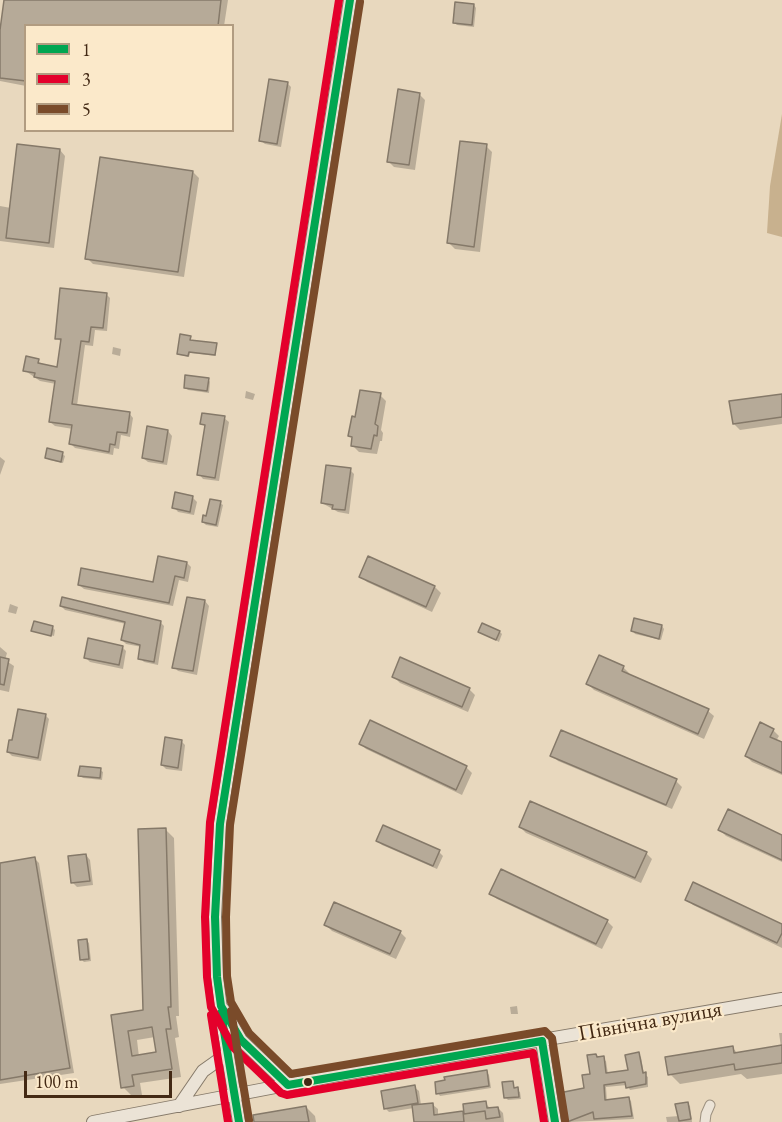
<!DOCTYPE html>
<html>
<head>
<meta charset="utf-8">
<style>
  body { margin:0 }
  #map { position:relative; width:782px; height:1122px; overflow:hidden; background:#e8d8be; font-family:"EB Garamond",serif }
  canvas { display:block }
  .legend { position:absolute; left:24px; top:24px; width:210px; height:108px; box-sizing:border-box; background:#fbe9ca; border:2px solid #b19c81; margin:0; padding:8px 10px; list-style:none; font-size:18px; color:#432914 }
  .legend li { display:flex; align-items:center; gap:12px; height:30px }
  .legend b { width:30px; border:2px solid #b19c81 }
  .scale { position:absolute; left:24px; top:1071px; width:148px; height:27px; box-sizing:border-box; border:3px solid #432914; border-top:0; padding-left:8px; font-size:18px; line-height:21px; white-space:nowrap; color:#432914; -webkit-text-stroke:4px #fbe9ca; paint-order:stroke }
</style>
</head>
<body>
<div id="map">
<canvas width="782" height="1122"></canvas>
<ul class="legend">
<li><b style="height:8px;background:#00a651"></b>1</li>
<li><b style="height:8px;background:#e4002b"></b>3</li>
<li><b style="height:8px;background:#7a4b2a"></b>5</li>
</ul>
<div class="scale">100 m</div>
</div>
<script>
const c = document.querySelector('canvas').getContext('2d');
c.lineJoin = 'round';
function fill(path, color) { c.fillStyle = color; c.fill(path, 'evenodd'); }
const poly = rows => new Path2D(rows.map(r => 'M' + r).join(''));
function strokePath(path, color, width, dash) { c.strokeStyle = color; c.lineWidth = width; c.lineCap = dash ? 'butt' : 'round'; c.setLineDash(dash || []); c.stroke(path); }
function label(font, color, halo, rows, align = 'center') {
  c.font = font + ' "EB Garamond",serif'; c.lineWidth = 4.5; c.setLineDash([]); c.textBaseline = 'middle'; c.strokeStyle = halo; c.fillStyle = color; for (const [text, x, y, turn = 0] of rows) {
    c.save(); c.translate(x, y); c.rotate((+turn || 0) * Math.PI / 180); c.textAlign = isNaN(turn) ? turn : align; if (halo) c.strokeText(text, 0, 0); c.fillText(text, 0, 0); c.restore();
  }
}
fill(poly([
  [782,114,782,237,767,233,770,186]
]), '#c8b18e');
fill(poly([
  [6,0,228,0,224,26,26,26,26,86,0,81,0,41],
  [474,5,476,8,474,27,457,25,454,22],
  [287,83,291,87,281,147,265,144,260,140],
  [419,94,425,100,415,170,394,167,388,161],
  [486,146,492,152,480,252,455,249,449,243],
  [60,150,65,156,54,248,0,241,0,206,11,208],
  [193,172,199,178,184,277,93,264,87,258],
  [106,294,110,298,107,331,95,330,93,346,85,345,77,406,129,413,133,418,130,437,121,435,119,449,114,448,113,455,75,448,71,444,73,429,55,426,50,422,56,384,40,381,24,370,27,358,58,369,62,342,56,338],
  [190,337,191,342,216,345,216,356,190,353,189,357,180,355,179,354],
  [113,347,121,349,120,356,112,354],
  [208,379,210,382,209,393,188,390,185,387],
  [246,391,255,394,253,400,245,398],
  [380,395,386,401,381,430,383,433,382,441,380,441,377,454,359,452,353,446,354,439,350,435,356,418],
  [782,395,782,424,740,430,734,424],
  [224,418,229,422,219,481,203,479,199,474,206,428,202,423],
  [168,431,172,436,167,465,148,462,143,458],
  [62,454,65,456,63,463,49,460,46,457],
  [0,457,5,461,0,475],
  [350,470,354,474,349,514,338,512,322,503],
  [193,498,197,502,194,515,178,512,174,507],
  [220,503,223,505,218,527,206,525,203,522],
  [369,558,435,587,441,593,432,612,367,582,361,576],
  [187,563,191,567,188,582,179,580,173,606,84,589,79,585,154,584],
  [205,601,209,606,197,675,178,671,174,667],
  [10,604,18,607,16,614,8,612],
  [61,606,160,622,164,626,158,665,144,662,140,658,142,647,126,644,122,640,126,624,65,610],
  [662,626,664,629,661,640,635,634,633,631],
  [53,628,55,630,54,636,33,630],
  [480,632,500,632,502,634,499,642],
  [0,647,7,653,5,660,14,666,9,692,0,690],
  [122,647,126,651,123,669,90,662,85,657],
  [623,667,629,673,628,675,708,711,714,716,704,739,594,690,588,684],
  [394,677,469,689,475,695,468,712,400,683],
  [45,715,49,719,41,761,12,756,8,752],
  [773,730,779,736,776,741,782,744,782,775,752,762,746,756],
  [181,741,185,745,182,771,166,769,162,765],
  [360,743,466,767,472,773,462,795,366,749],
  [552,755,676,781,682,787,672,809,558,761],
  [100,770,103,772,102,780,83,778,80,775],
  [520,827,646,853,652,859,641,883,526,833],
  [165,829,174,838,179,1016,176,1016,179,1037,175,1038,181,1077,140,1083,142,1095,132,1096,123,1087,112,1016,144,1012],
  [155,1037,158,1054,139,1057,137,1040],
  [720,830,782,837,782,862,726,836],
  [378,841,439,852,443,856,437,869,382,845],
  [86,855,90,860,93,885,77,887,73,883],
  [35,859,39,863,74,1073,0,1084,0,864],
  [491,893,607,921,613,927,602,949,497,899],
  [687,899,782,926,782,948,693,905],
  [326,925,400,932,406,938,396,959,332,931],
  [87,941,89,943,91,961,84,962,81,959],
  [517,1006,518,1014,511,1014,510,1007],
  [779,1033,782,1033,782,1074,747,1079,741,1074,680,1084,670,1074,733,1048,738,1054,781,1047],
  [638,1054,641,1057,644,1074,648,1077,648,1087,630,1090,627,1085,606,1087,607,1102,628,1098,631,1101,634,1119,569,1122,561,1094,586,1089,592,1076,596,1055,606,1061,608,1074,630,1071],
  [487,1072,489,1075,491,1088,440,1096,438,1093],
  [512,1083,515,1089,520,1092,521,1099,508,1100,506,1098],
  [414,1087,419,1091,421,1105,432,1104,438,1109,438,1116,465,1112,485,1103,490,1108,498,1108,503,1113,504,1122,415,1122,414,1108,389,1112,385,1108],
  [687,1103,690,1106,692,1122,667,1122,666,1117,679,1116],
  [306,1107,315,1116,316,1122,256,1122]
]), '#0003');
const building = poly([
  [4,0,221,0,218,26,26,26,26,81,0,78,0,30,4,0],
  [455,2,474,4,472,25,453,23,455,2],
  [269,79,288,82,277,144,259,141,269,79],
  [398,89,420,93,409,165,387,162,398,89],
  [460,141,487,144,474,247,447,243,460,141],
  [17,144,60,149,49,243,6,238,17,144],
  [100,157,193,171,178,272,85,259,100,157],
  [60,288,107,293,103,328,91,327,89,342,81,341,72,404,130,412,127,433,117,432,115,445,110,444,109,452,69,444,72,425,49,422,55,381,34,377,35,373,23,371,26,356,39,359,38,363,57,367,61,339,55,339,60,288],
  [180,334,191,336,190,340,217,343,215,355,189,352,188,356,177,354,180,334],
  [185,375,209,378,207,391,184,388,185,375],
  [360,390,381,393,375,424,378,426,377,436,374,435,371,449,351,446,352,437,348,436,352,416,355,417,360,390],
  [782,394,782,417,733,424,729,401,782,394],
  [202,413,225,416,215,478,197,475,205,425,200,424,202,413],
  [147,426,168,430,163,462,142,458,147,426],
  [47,448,63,452,61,462,45,458,47,448],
  [326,465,351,468,345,510,332,509,333,505,321,503,326,465],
  [175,492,193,496,190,512,172,508,175,492],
  [210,499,221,501,216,525,202,522,203,515,206,516,210,499],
  [158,556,187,562,184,578,175,576,169,603,78,585,81,568,153,582,158,556],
  [368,556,435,586,426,607,359,577,368,556],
  [62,597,161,621,154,662,138,659,140,645,121,640,125,622,60,606,62,597],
  [187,597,205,600,193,671,172,668,187,597],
  [634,618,662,625,659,639,631,631,634,618],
  [34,621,53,626,51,636,31,631,34,621],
  [482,623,500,631,496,640,478,632,482,623],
  [88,638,123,646,119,665,84,658,88,638],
  [599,655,624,666,622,671,709,709,698,734,586,684,599,655],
  [0,657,9,659,4,685,0,684,0,657],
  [400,657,470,688,462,707,392,677,400,657],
  [18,709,46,714,38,758,7,752,9,740,12,740,18,709],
  [370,720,467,766,456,790,359,744,370,720],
  [760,722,774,729,770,737,782,742,782,773,745,756,760,722],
  [561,730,677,779,666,805,550,756,561,730],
  [165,737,182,740,178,768,161,765,165,737],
  [80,766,101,768,100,778,78,776,80,766],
  [530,801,647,852,635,878,519,827,530,801],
  [728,809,782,835,782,860,718,830,728,809],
  [383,825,440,850,433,866,376,841,383,825],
  [166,828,171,1007,168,1007,171,1029,166,1029,172,1069,132,1075,134,1086,121,1088,111,1015,143,1010,138,829,166,828],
  [152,1027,156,1052,132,1056,128,1031,152,1027],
  [86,854,90,881,71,883,68,856,86,854],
  [35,857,70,1068,0,1080,0,863,35,857],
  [501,869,608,920,596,944,489,894,501,869],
  [693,882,782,924,782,933,777,943,685,900,693,882],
  [334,902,401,931,390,954,324,925,334,902],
  [87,939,89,959,80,960,78,940,87,939],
  [782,1045,782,1063,735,1070,734,1064,668,1075,665,1057,733,1046,734,1053,782,1045],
  [639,1052,643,1073,646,1072,646,1084,626,1088,625,1082,604,1085,605,1100,629,1097,632,1116,594,1119,593,1112,567,1122,559,1093,584,1088,582,1075,590,1074,587,1055,596,1054,597,1057,604,1056,606,1073,628,1070,625,1055,639,1052],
  [487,1070,489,1086,436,1094,435,1082,445,1080,444,1077,487,1070],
  [513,1081,514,1088,518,1087,519,1097,504,1098,502,1082,513,1081],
  [415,1085,418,1103,384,1109,381,1091,415,1085],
  [486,1101,487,1108,498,1107,500,1117,486,1119,485,1111,464,1114,463,1104,486,1101],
  [688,1102,691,1119,679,1121,675,1104,688,1102],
  [433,1103,434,1115,463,1111,464,1122,414,1122,412,1105,433,1103],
  [306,1106,309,1122,254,1122,253,1115,306,1106]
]);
fill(building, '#b6aa98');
strokePath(building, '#857969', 1.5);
const street = poly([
  [705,1122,706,1114,710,1105]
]);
const secondary = poly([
  [223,1009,241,1040,288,1085],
  [542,1041,555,1122],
  [179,1106,203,1071,227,1054],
  [93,1122,338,1075,782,999],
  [239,1122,224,1033,217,977,215,917,220,824,350,0]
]);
strokePath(street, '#9c907f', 11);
strokePath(secondary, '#857969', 14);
strokePath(street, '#ebe3d6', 9);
strokePath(secondary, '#ebe3d6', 12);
strokePath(poly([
  [350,0,220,824,215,917,217,977,221,1006,241,1040,288,1085,542,1041,555,1122],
  [221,1013,239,1122]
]), '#00a651', 8);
strokePath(poly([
  [339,0,210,822,205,917,207,977,211,1007,233,1047,281,1093,287,1095,533,1053,544,1122],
  [211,1015,228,1122]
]), '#e4002b', 8);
strokePath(poly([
  [360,2,230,825,226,917,227,976,231,1002,249,1033,291,1074,545,1031,552,1038,565,1120],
  [231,1011,249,1120]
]), '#7a4b2a', 8);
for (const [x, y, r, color] of [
  [308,1082,5,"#432914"]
]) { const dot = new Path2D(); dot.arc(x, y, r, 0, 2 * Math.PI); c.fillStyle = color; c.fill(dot); strokePath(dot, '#fbe9ca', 2); }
label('22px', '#432914', '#fbe9ca', [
  ["Північна вулиця",650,1022,-10]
]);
</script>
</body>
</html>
